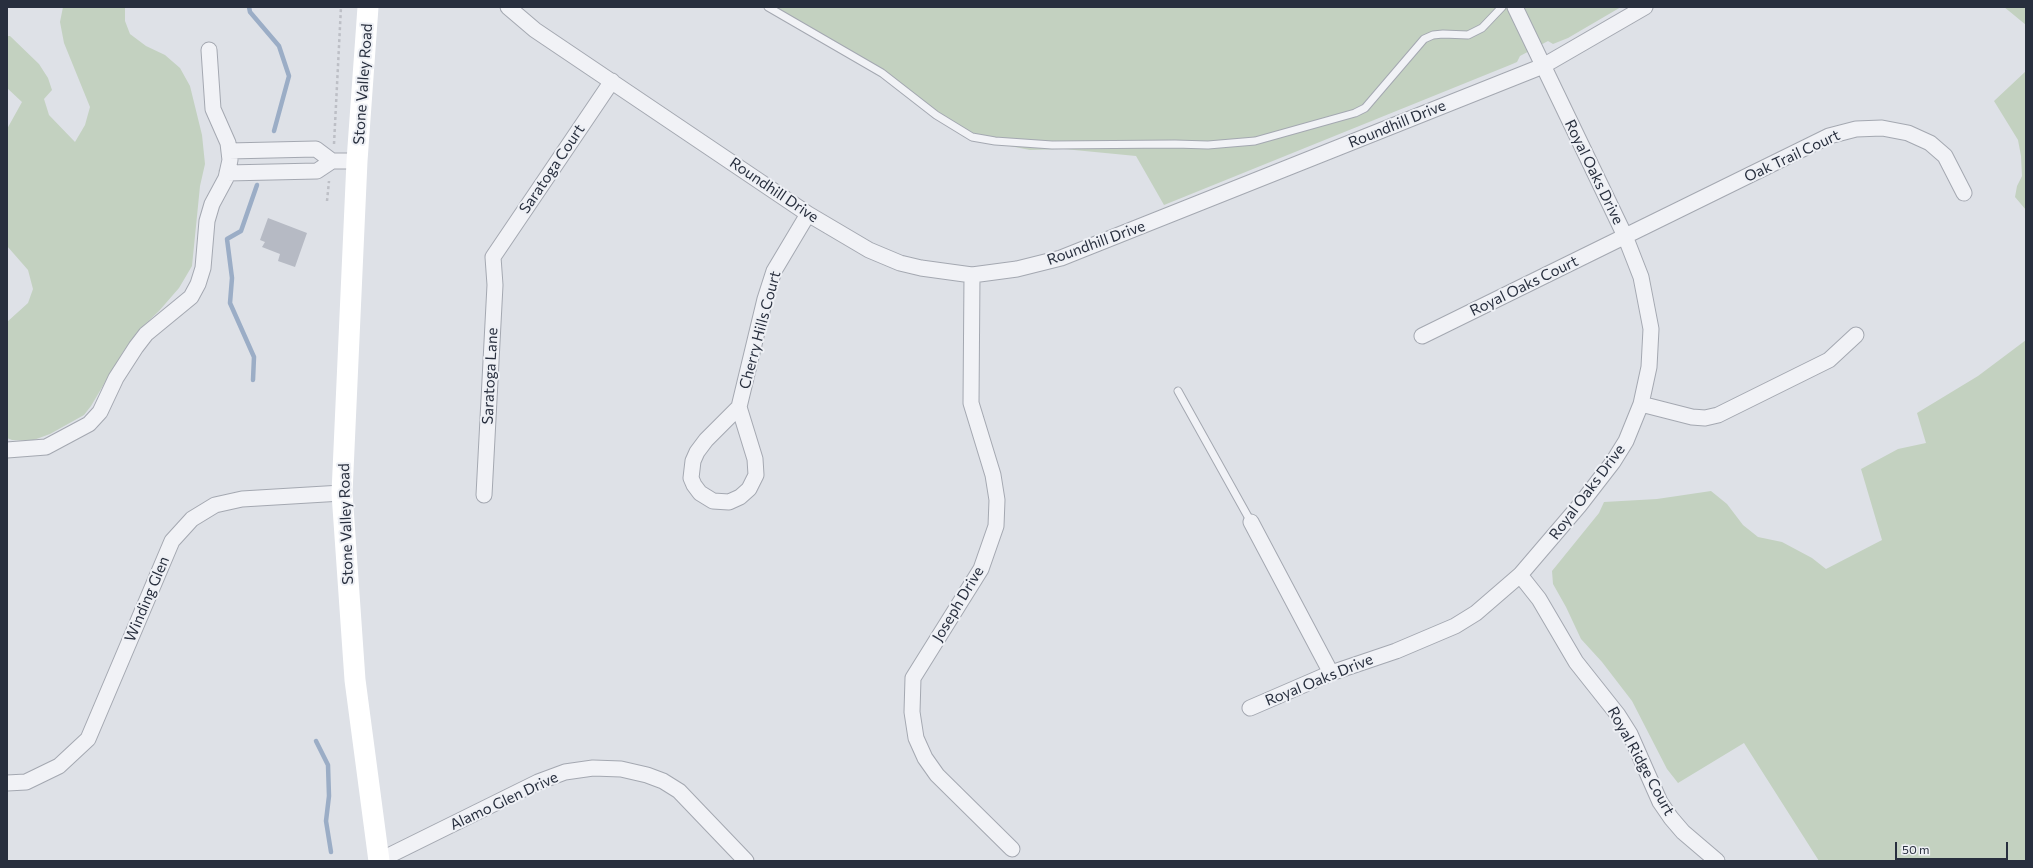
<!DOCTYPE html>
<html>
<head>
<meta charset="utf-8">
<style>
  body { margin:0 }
  #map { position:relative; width:2033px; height:868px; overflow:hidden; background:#dee1e7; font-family:Commissioner,sans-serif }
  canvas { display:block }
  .frame { position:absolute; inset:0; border:8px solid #282f3e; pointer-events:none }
  .scale { position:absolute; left:1895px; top:842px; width:113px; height:18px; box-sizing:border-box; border:2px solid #282f3e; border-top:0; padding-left:5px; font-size:12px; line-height:14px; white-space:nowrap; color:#282f3e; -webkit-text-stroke:3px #eef0f5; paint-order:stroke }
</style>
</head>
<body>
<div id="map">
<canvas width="2033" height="868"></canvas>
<div class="frame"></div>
<div class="scale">50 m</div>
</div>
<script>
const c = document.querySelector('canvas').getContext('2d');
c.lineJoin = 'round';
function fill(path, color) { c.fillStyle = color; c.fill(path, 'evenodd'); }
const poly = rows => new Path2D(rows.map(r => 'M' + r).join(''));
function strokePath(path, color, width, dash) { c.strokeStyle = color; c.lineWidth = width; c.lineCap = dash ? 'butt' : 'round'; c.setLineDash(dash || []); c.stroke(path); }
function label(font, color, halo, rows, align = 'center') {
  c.font = font + ' Commissioner,sans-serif'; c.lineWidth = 4; c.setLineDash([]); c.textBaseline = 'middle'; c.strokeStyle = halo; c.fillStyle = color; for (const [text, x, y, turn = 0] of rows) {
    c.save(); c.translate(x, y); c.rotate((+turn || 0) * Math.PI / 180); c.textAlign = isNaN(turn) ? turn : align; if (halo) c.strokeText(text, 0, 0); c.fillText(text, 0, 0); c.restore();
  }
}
fill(poly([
  [63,7,125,7,125,21,130,34,146,46,165,55,180,68,190,86,202,135,205,164,200,186,192,266,179,288,159,311,137,332,123,352,91,406,84,415,50,434,31,441,12,440,7,438,7,322,28,303,33,289,28,270,7,246,7,129,22,102,7,88,7,36,10,36,39,64,48,78,52,90,44,99,49,115,75,142,85,125,90,107,64,43,60,22],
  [762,7,1621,7,1568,38,1553,44,1548,41,1520,56,1517,62,1510,65,1164,205,1136,156,1064,149,1030,150,964,137,925,110,860,61],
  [2004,7,2026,7,2026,25,2009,11],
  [2026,71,2026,210,2015,197,2017,186,2022,176,2021,156,2018,140,1994,101],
  [2026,340,2026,861,1819,861,1744,743,1678,783,1667,769,1632,701,1602,662,1581,639,1566,607,1553,584,1552,571,1599,513,1604,502,1657,499,1711,491,1727,504,1743,525,1758,537,1782,542,1812,558,1826,569,1882,540,1861,469,1898,449,1926,443,1917,413,1978,376]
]), '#c3d1c0');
strokePath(poly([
  [249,7,250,12,279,46,289,76,274,131],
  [253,380,254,357,230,303,232,278,227,239,241,231,257,185],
  [316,741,328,765,329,796,326,821,331,852]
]), '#9badc6', 4.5);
fill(poly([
  [268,218,307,233,295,267,278,261,280,254,262,247,265,242,260,240]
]), '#b6bac4');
const lane = poly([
  [768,7,882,73,936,115,972,137,995,141,1052,145,1175,144,1208,145,1255,141,1355,113,1365,108,1424,39,1433,35,1443,34,1468,35,1482,28,1502,7],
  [1178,391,1251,522]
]);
const street = poly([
  [508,7,535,30,808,214,869,250,900,263,921,268,972,275,1017,269,1061,258,1543,66,1645,7],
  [229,151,316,149,332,161,357,161],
  [227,173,317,171,332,161],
  [972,275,971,403,993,475,997,500,996,526,981,569,913,678,912,712,916,738,925,758,937,775,1012,849],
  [1422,336,1829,136,1856,129,1882,128,1908,133,1930,143,1945,156,1964,193],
  [1641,404,1692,417,1705,418,1718,415,1829,360,1856,335],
  [739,407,706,440,697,452,693,461,691,478,694,485,700,493,713,501,729,502,740,497,749,489,756,475,755,459,739,407,765,299,774,271,808,214],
  [7,450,46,447,89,424,100,412,116,378,136,347,146,334,191,297,198,284,203,268,207,221,212,204,226,178,230,160,228,143,213,109,209,50],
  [484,495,495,285,493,257,612,81],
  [1251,522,1331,673],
  [1520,575,1539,599,1576,662,1618,715,1630,734,1660,802,1671,818,1683,832,1717,861],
  [1250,708,1331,673,1396,651,1455,626,1476,613,1520,575,1579,506,1613,462,1626,441,1641,404,1649,367,1651,329,1641,277,1625,236,1515,7],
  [7,783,26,782,59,766,88,739,172,541,192,519,215,505,242,499,342,493],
  [378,861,538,782,565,772,593,768,621,769,647,775,663,781,679,791,746,861]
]);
strokePath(lane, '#a4a8b1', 9);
strokePath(street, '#a4a8b1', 17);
strokePath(poly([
  [334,144,341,7],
  [327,201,329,181]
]), '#bdbfc6', 2.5, [3, 3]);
strokePath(lane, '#f1f2f6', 7);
strokePath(street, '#f1f2f6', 15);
strokePath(poly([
  [368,7,357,161,342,493,355,680,379,861]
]), '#fff', 21);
label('15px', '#282f3e', '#eef0f5', [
  ["Stone Valley Road",363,84,-86],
  ["Roundhill Drive",1397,124,-22],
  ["Oak Trail Court",1792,156,-25],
  ["Saratoga Court",552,169,-56],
  ["Royal Oaks Drive",1594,172,64],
  ["Roundhill Drive",774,190,34],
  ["Roundhill Drive",1096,243,-20],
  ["Royal Oaks Court",1524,286,-26],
  ["Cherry Hills Court",760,330,-75],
  ["Saratoga Lane",490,376,-87],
  ["Royal Oaks Drive",1587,492,-53],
  ["Stone Valley Road",346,524,-92],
  ["Winding Glen",147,599,-67],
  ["Joseph Drive",958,604,-59],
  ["Royal Oaks Drive",1319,680,-22],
  ["Royal Ridge Court",1641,761,61],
  ["Alamo Glen Drive",504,801,-25]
]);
</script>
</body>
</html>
